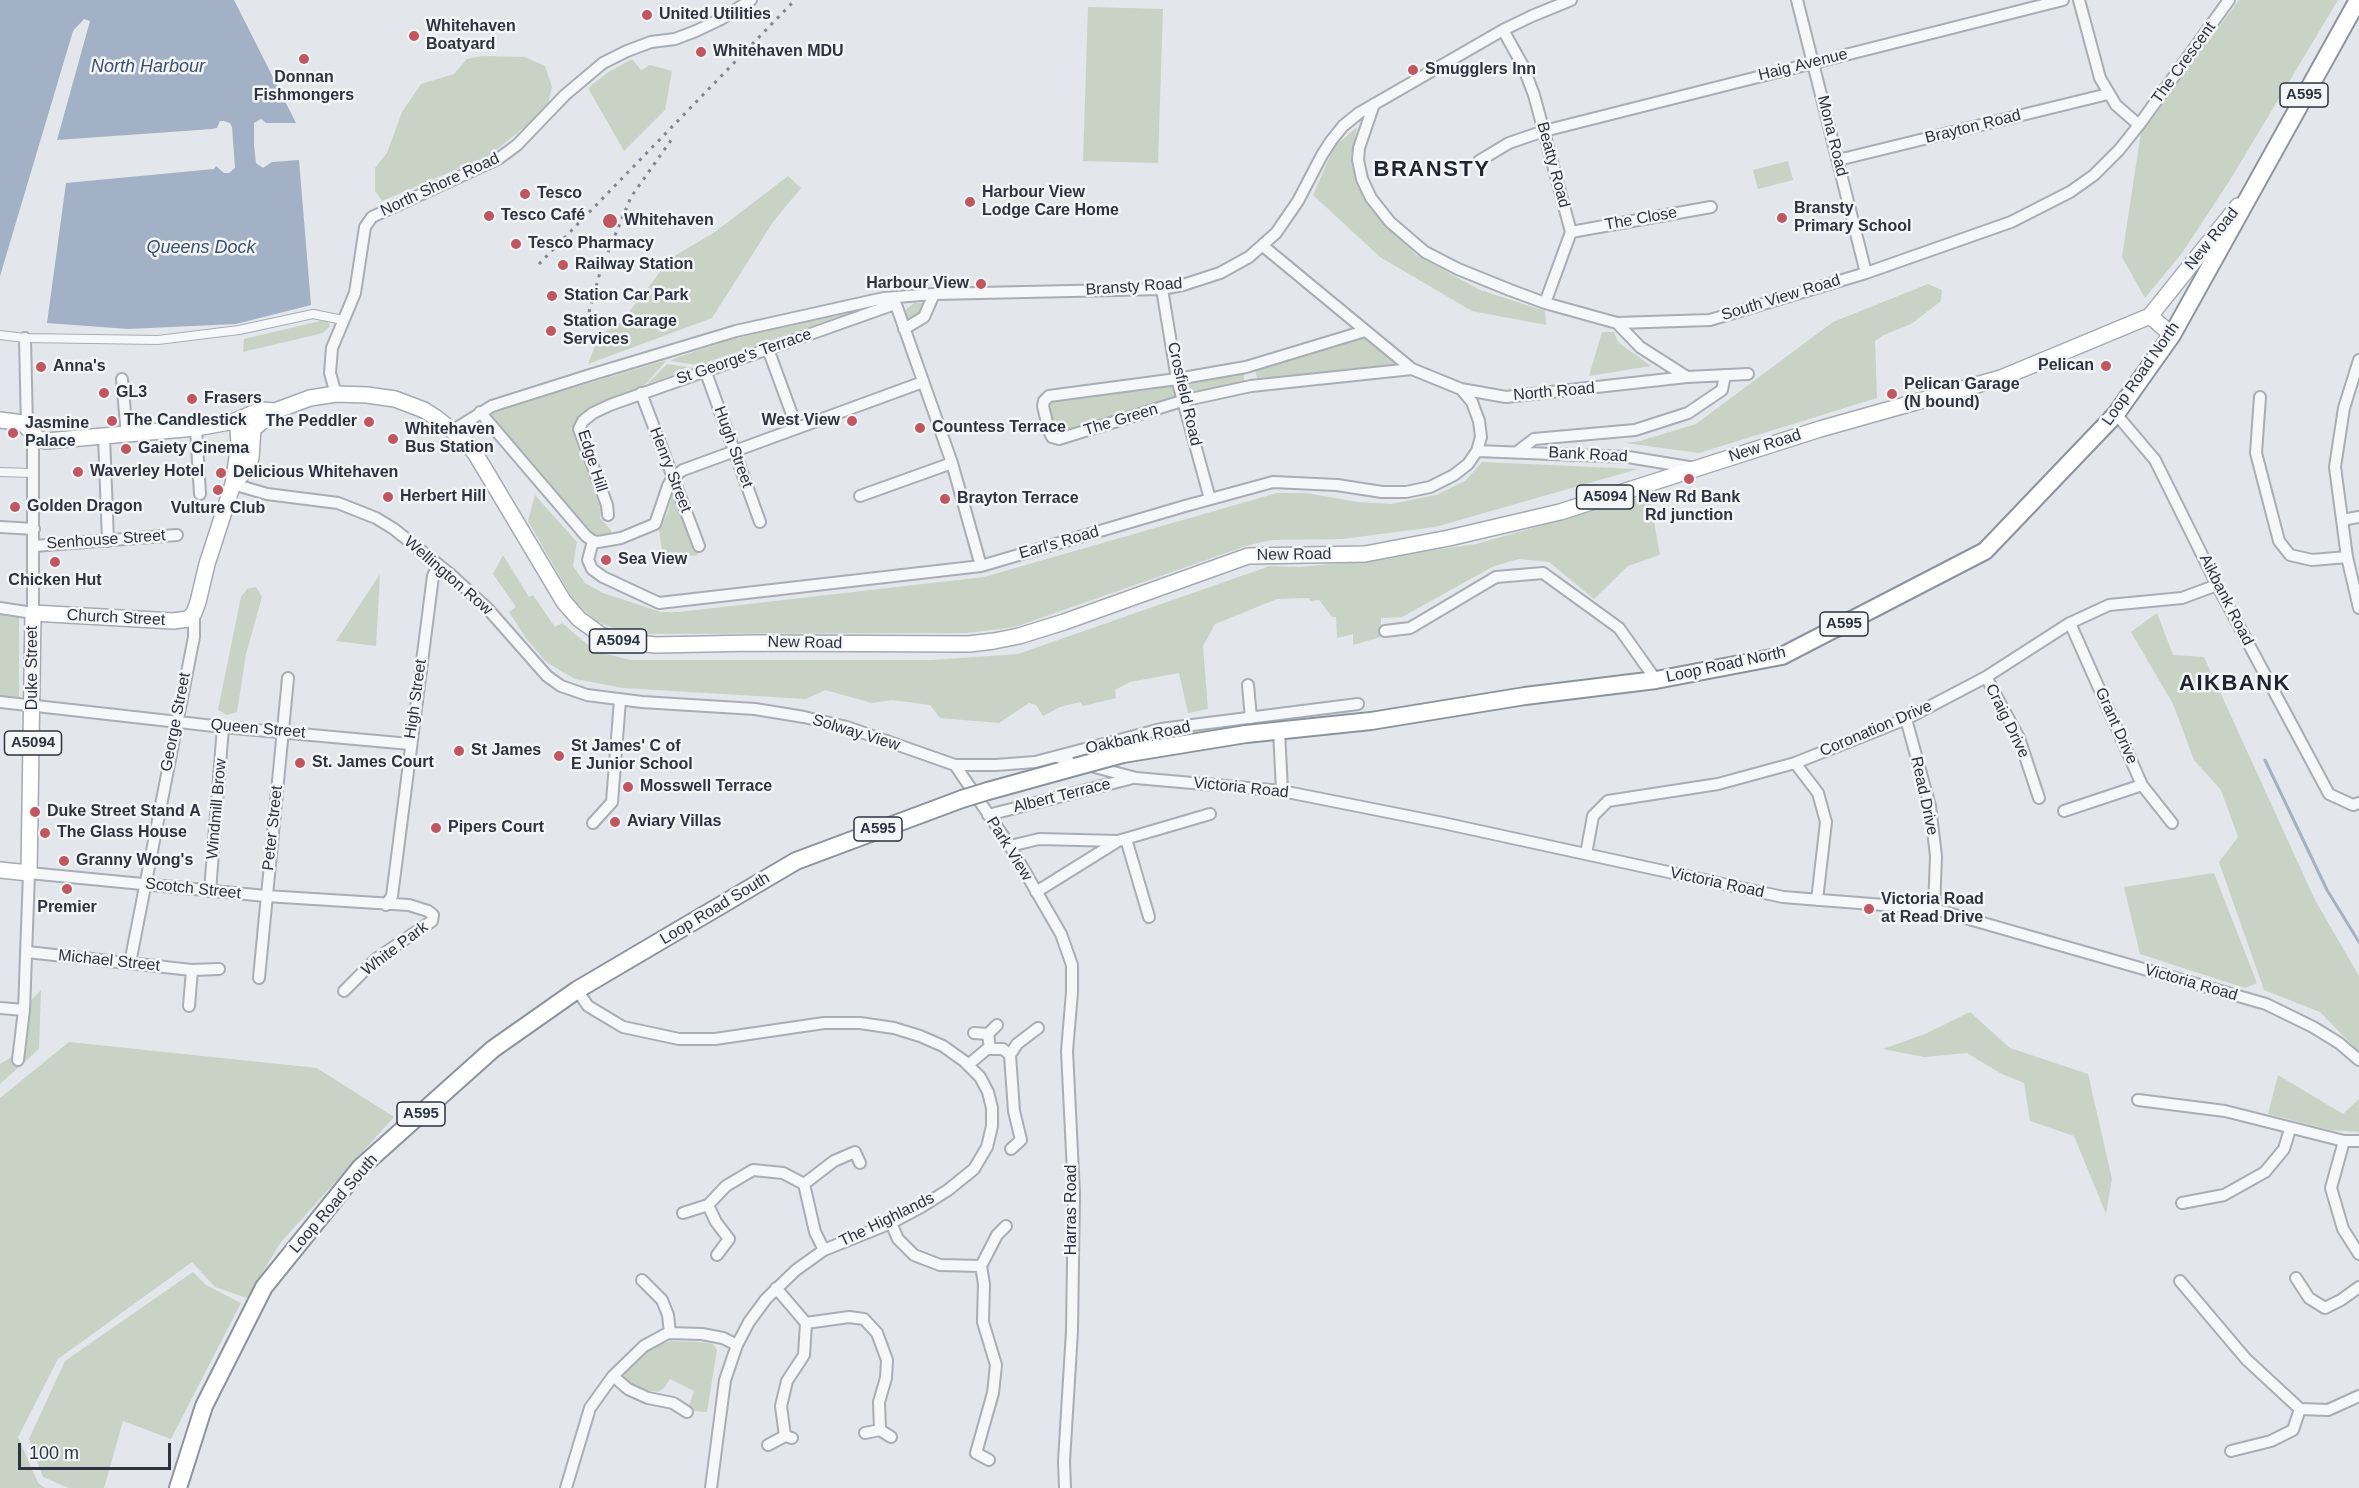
<!DOCTYPE html>
<html>
<head>
<meta charset="utf-8">
<style>
  body { margin:0 }
  #map { position:relative; width:2359px; height:1488px; overflow:hidden; background:#e3e6ea; font-family:Helvetica,sans-serif }
  canvas { display:block }
  .scale { position:absolute; left:18px; top:1443px; width:153px; height:27px; box-sizing:border-box; border:3px solid #2d3340; border-top:0; padding-left:8px; font-size:18px; line-height:21px; white-space:nowrap; color:#2d3340; -webkit-text-stroke:4px #f3f5f7; paint-order:stroke }
</style>
</head>
<body>
<div id="map">
<canvas width="2359" height="1488"></canvas>
<div class="scale">100 m</div>
</div>
<script>
const c = document.querySelector('canvas').getContext('2d');
c.lineJoin = 'round';
function fill(path, color) { c.fillStyle = color; c.fill(path, 'evenodd'); }
const poly = rows => new Path2D(rows.map(r => 'M' + r).join(''));
function strokePath(path, color, width, dash) { c.strokeStyle = color; c.lineWidth = width; c.lineCap = dash ? 'butt' : 'round'; c.setLineDash(dash || []); c.stroke(path); }
function label(font, color, halo, rows, align = 'center') {
  c.font = font + ' Helvetica,sans-serif'; c.lineWidth = 5; c.setLineDash([]); c.textBaseline = 'middle'; c.strokeStyle = halo; c.fillStyle = color; for (const [text, x, y, turn = 0] of rows) {
    c.save(); c.translate(x, y); c.rotate((+turn || 0) * Math.PI / 180); c.textAlign = isNaN(turn) ? turn : align; if (halo) c.strokeText(text, 0, 0); c.fillText(text, 0, 0); c.restore();
  }
}
fill(poly([
  [2239,0,2338,0,2230,180,2182,253,2145,298,2122,257,2141,132],
  [1088,7,1163,9,1158,163,1083,161],
  [482,56,525,57,545,66,552,87,548,103,532,121,490,155,382,201,375,191,375,168,387,153,402,112,421,84,454,74,467,59],
  [632,59,641,70,650,65,672,71,665,110,624,151,588,88,607,73],
  [1357,127,1351,161,1363,197,1416,255,1480,290,1545,311,1546,325,1472,311,1380,257,1313,195,1334,147],
  [1788,161,1793,180,1758,189,1753,170],
  [788,176,801,188,773,222,712,318,588,364,599,336,621,322,671,258,715,232],
  [1928,284,1942,290,1941,301,1911,324,1884,335,1875,341,1877,398,1699,453,1625,443,1640,441,1696,424,1833,322],
  [914,303,926,303,918,316,909,319,904,311],
  [872,305,699,365,670,361,675,358,730,340],
  [324,320,328,322,330,326,323,333,243,352,244,339],
  [1602,332,1614,332,1618,342,1651,366,1589,376],
  [1363,334,1401,366,1258,383,1255,369],
  [667,360,642,388,591,407,576,427,571,428,601,510,600,518,611,530,611,533,594,535,517,448,492,416,493,413,559,392],
  [667,364,693,368,647,384],
  [1241,372,1244,374,1244,384,1188,396,1185,385],
  [1173,385,1176,399,1063,433,1054,427,1049,406,1051,401,1056,398],
  [1482,462,1638,469,1435,527,1342,539,1272,540,1249,545,1015,627,967,633,627,634,596,621,574,601,528,521,535,495,577,542,573,566,585,583,603,593,661,612,679,612,984,577,1277,493,1306,493,1358,502,1391,504,1436,495,1465,481],
  [673,490,697,549,698,555,663,559,659,529,668,512],
  [1649,495,1660,555,1628,566,1594,599,1549,562,1519,559,1494,566,1402,617,1381,618,1381,637,1353,645,1353,634,1337,638,1336,617,1332,617,1319,600,1311,601,1309,598,1277,599,1215,624,1203,646,1208,709,1188,713,1179,673,1130,682,1115,690,1116,698,1083,706,1080,702,1060,707,1043,716,1036,705,1029,703,999,723,940,718,930,705,892,700,872,703,825,690,806,699,623,688,575,679,546,662,526,638,509,612,516,607,493,574,503,555,529,597,533,595,555,627,562,623,595,651,631,660,932,660,1018,654,1270,566,1300,567,1351,562,1476,544],
  [380,574,376,646,336,641],
  [256,587,262,597,246,654,237,712,227,715,218,710,241,597,247,589],
  [0,613,19,614,19,700,0,698],
  [2157,613,2173,655,2204,657,2315,900,2359,976,2359,1052,2320,1012,2264,990,2219,862,2238,837,2221,790,2194,760,2173,704,2131,632],
  [2214,873,2257,983,2245,988,2140,954,2124,887],
  [41,990,39,1049,0,1084,0,1064,13,1056,18,1014],
  [1970,1012,2010,1048,2088,1074,2112,1179,2106,1214,2074,1136,2030,1121,2024,1083,2000,1073,1967,1053,1924,1057,1883,1049,1925,1034],
  [69,1042,317,1068,394,1117,281,1242,247,1298,215,1287,192,1262,58,1359,18,1437,38,1483,45,1488,0,1488,0,1098],
  [2278,1075,2343,1114,2359,1099,2359,1132,2330,1130,2268,1114],
  [193,1272,206,1285,241,1303,171,1439,123,1421,104,1488,69,1488,43,1477,29,1439,65,1361],
  [671,1341,700,1342,713,1344,717,1350,707,1412,694,1411,689,1406,694,1391,670,1379,664,1388,658,1392,641,1389,628,1382,622,1373,650,1348]
]), '#c8d3c6');
fill(poly([
  [0,0,234,0,296,123,266,123,261,119,254,123,254,145,256,163,263,168,272,162,299,160,311,305,236,324,128,329,47,323,66,183,214,169,216,166,224,173,229,173,235,168,232,127,230,123,224,121,220,121,217,128,212,129,57,140,90,21,84,19,73,31,0,276]
]), '#a3b1c6');
strokePath(poly([
  [2265,760,2327,890,2359,942]
]), '#a3b1c6', 3);
const pedestrian = poly([
  [0,335,25,338,158,340,239,330,313,314,343,320],
  [0,472,33,473]
]);
const minor = poly([
  [1797,0,1866,273],
  [2079,0,2100,78,2116,105,2139,125],
  [1503,30,1523,66,1534,95,1571,232,1545,303],
  [1374,104,1359,148,1358,160,1362,179,1371,198,1390,222,1425,252,1458,269,1510,290,1545,303,1617,323,1710,320,1866,273,2011,222,2070,192,2094,175,2119,150,2139,125,2229,0],
  [1838,160,2108,94],
  [1479,161,1509,143,1544,131,2063,0],
  [1571,232,1711,207],
  [1263,246,1412,369,1461,389,1506,397,1687,377,1748,374],
  [1162,289,1177,379,1210,499],
  [894,299,952,463,981,566],
  [1617,323,1640,347,1687,377],
  [904,329,924,317,934,294],
  [1365,331,1246,367,1177,379,1049,396,1044,401,1043,406,1049,431,1052,437,1059,439,1182,401,1251,386,1412,369],
  [25,338,27,428],
  [768,349,797,428],
  [2359,360,2344,408,2335,467,2347,557,2359,608],
  [705,370,760,522],
  [122,379,127,435],
  [641,393,699,546],
  [336,394,330,373,332,348,355,293,365,227,372,217,498,159,517,145,565,95,603,63,627,51,651,42,675,39,696,31,721,19,751,0],
  [2260,397,2256,453,2279,541,2290,555,2312,560,2347,557],
  [480,412,586,536,593,541,598,542,621,538,655,524,668,486,673,477,683,470,923,382],
  [2116,414,2155,460,2217,585,2329,794,2353,805,2359,803],
  [196,428,200,494],
  [452,431,492,406,590,375,736,331,884,298,934,294,1162,289,1183,285,1220,273,1249,257,1276,233,1298,201,1322,155,1331,141,1343,126,1359,113,1503,30,1532,16,1571,0],
  [104,436,108,541],
  [1477,451,1628,457,1695,468],
  [1517,452,1534,439,1635,430,1688,413,1722,390,1725,375],
  [233,484,267,494,338,503,376,518,394,529,450,574,488,609,547,676,561,686,587,695,642,702,755,709,804,717,847,727,955,765,996,765,1035,762,1161,729,1358,704],
  [860,496,952,463],
  [608,515,607,505,579,429,583,421,593,413,610,405,895,304],
  [2342,520,2359,517],
  [0,527,34,529],
  [593,541,588,560,592,569,603,577,659,603,981,566,1185,506,1273,482,1337,485,1382,492,1406,492,1430,487,1454,475,1468,464,1477,451,1481,437,1479,421,1472,402,1461,389],
  [34,546,177,535],
  [0,608,33,613,33,435],
  [2070,623,2142,785,2172,823],
  [1385,631,1410,628,1496,577,1543,573,1619,628,1656,680],
  [1986,677,2019,738,2039,798],
  [1248,685,1251,718],
  [0,702,223,727,410,744],
  [1906,719,1930,806,1936,856,1934,909],
  [1279,730,1282,791],
  [1057,757,1136,778,1282,791,1443,823,1783,897,1934,909,2266,1004,2313,1027,2339,1043,2359,1060],
  [1795,763,1818,793,1826,822,1817,900],
  [955,765,1010,846,1061,934,1072,965,1072,992,1067,1051,1074,1193,1072,1331,1064,1461,1065,1488],
  [2064,811,2142,785],
  [988,815,1133,778],
  [593,823,612,802,620,700],
  [1126,839,1149,917],
  [1010,846,1039,839,1118,841],
  [1586,854,1593,816,1608,801,1718,784,1795,763,1906,719,1986,677,2070,623,2109,605,2182,598,2217,585],
  [210,891,223,727],
  [1036,892,1118,841,1210,814],
  [386,905,392,896,433,576,438,565],
  [27,952,192,970,219,969],
  [130,963,194,637,194,613],
  [259,978,288,678],
  [577,990,588,1006,623,1027,679,1039,715,1039,824,1023,860,1023,894,1028,920,1036,943,1046,964,1061,980,1077,988,1092,992,1108,992,1126,987,1147,974,1169,948,1190,921,1207,891,1223,824,1250,796,1270,766,1299,749,1322,737,1345,725,1380,711,1488],
  [189,1006,192,970],
  [0,1008,24,1010],
  [974,1033,988,1034],
  [990,1049,988,1034,997,1025],
  [1010,1055,1017,1044,1038,1028],
  [18,1060,24,1010,29,873,266,896,409,905,428,911,433,915,432,921,376,959,344,991],
  [968,1065,987,1049,1003,1049,1010,1055,1014,1111,1021,1140,1011,1149],
  [2138,1100,2225,1111,2344,1141,2359,1141],
  [2344,1141,2331,1188,2343,1229,2359,1254],
  [804,1184,834,1161,855,1152,860,1163],
  [2182,1203,2224,1195,2265,1172,2284,1149,2290,1129],
  [683,1213,708,1205],
  [891,1223,898,1239,914,1255,940,1265,981,1266,984,1284,983,1322,996,1365,993,1393,976,1453,989,1460],
  [717,1255,729,1239,716,1222,708,1205,726,1186,753,1170,783,1173,804,1184,815,1232,824,1250],
  [981,1266,997,1235,1006,1226],
  [2296,1278,2309,1298,2325,1308,2341,1300,2359,1287],
  [642,1280,662,1300,668,1315,670,1333],
  [2180,1281,2246,1359,2300,1409,2328,1410,2359,1396],
  [776,1288,806,1323,804,1355,787,1381,781,1406,785,1436,792,1438],
  [806,1323,849,1317,864,1319,877,1333,887,1360,886,1378,879,1402,880,1430,891,1437],
  [613,1376,628,1389,648,1398,673,1403,687,1412],
  [865,1433,880,1430],
  [768,1445,785,1436],
  [2231,1451,2271,1441,2293,1430,2300,1409],
  [566,1488,590,1408,613,1376,644,1346,668,1333,702,1334,723,1338,737,1345]
]);
const primary = poly([
  [2150,316,2172,335],
  [0,420,23,423,38,439,46,441,196,428,235,421,261,410,275,411],
  [233,484,245,471,251,458,253,429,275,411,310,398,336,394,367,395,395,399,424,410,435,417,463,439,475,453,564,602,579,619,601,635,618,641,656,645,753,643,969,644,994,641,1019,636,1064,622,1248,556,1365,554,1449,538,1560,512,1820,429,2001,378,2150,316,2238,206],
  [0,870,29,873,33,613,173,621,188,619,194,613,198,602,207,564,233,484,239,444,238,429,235,421]
]);
const trunk = poly([
  [1123,754,1246,734,1371,721,1525,696,1656,680,1782,656,1985,551,2116,414,2172,335,2358,0],
  [988,791,1075,767],
  [178,1488,204,1406,264,1287,360,1168,493,1049,577,990,796,861,962,799]
]);
strokePath(pedestrian, '#a9adb4', 10);
strokePath(minor, '#a9adb4', 14);
strokePath(primary, '#a4a9b4', 18);
strokePath(trunk, '#8c939f', 20);
strokePath(pedestrian, '#f6f7f9', 8);
strokePath(minor, '#f6f7f9', 10);
strokePath(primary, '#fff', 15);
strokePath(trunk, '#fff', 16);
strokePath(poly([
  [539,264,795,0],
  [589,312,601,269,631,197,674,136]
]), '#7f8592', 3, [3, 6]);
const trunkBridge = poly([
  [1075,767,1123,754],
  [962,799,988,791]
]);
strokePath(trunkBridge, '#8c939f', 20, []);
strokePath(trunkBridge, '#fff', 16);
for (const [x, y, r, color] of [
  [647,15,6,"#c05760"],
  [414,36,6,"#c05760"],
  [701,52,6,"#c05760"],
  [304,59,6,"#c05760"],
  [1413,70,6,"#c05760"],
  [525,194,6,"#c05760"],
  [970,202,6,"#c05760"],
  [489,216,6,"#c05760"],
  [1782,218,6,"#c05760"],
  [610,221,8,"#c05760"],
  [516,244,6,"#c05760"],
  [563,265,6,"#c05760"],
  [981,284,6,"#c05760"],
  [552,296,6,"#c05760"],
  [551,331,6,"#c05760"],
  [2106,366,6,"#c05760"],
  [41,367,6,"#c05760"],
  [104,393,6,"#c05760"],
  [1892,394,6,"#c05760"],
  [192,399,6,"#c05760"],
  [112,421,6,"#c05760"],
  [852,421,6,"#c05760"],
  [369,422,6,"#c05760"],
  [920,428,6,"#c05760"],
  [13,433,6,"#c05760"],
  [393,439,6,"#c05760"],
  [126,449,6,"#c05760"],
  [78,472,6,"#c05760"],
  [221,473,6,"#c05760"],
  [1689,479,6,"#c05760"],
  [218,490,6,"#c05760"],
  [388,497,6,"#c05760"],
  [945,499,6,"#c05760"],
  [15,507,6,"#c05760"],
  [606,560,6,"#c05760"],
  [55,562,6,"#c05760"],
  [459,751,6,"#c05760"],
  [559,756,6,"#c05760"],
  [300,763,6,"#c05760"],
  [628,787,6,"#c05760"],
  [35,812,6,"#c05760"],
  [615,822,6,"#c05760"],
  [436,828,6,"#c05760"],
  [45,833,6,"#c05760"],
  [64,861,6,"#c05760"],
  [67,889,6,"#c05760"],
  [1869,909,6,"#c05760"]
]) { const dot = new Path2D(); dot.arc(x, y, r, 0, 2 * Math.PI); c.fillStyle = color; c.fill(dot); strokePath(dot, '#f3f5f7', 2); }
for (const [x, y, w] of [
  [2304,95,48],
  [1605,497,57],
  [1844,624,48],
  [618,641,57],
  [33,743,57],
  [878,829,48],
  [421,1114,48]
]) { const box = new Path2D(); box.roundRect(x - w / 2, y - 12, w, 24, 4.5); c.fillStyle = '#f3f5f7'; c.fill(box); strokePath(box, '#2d3340', 1.5); }
label('bold 15px', '#2d3340', null, [
  ["A595",2304,95],
  ["A5094",1605,497],
  ["A595",1844,624],
  ["A5094",618,641],
  ["A5094",33,743],
  ["A595",878,829],
  ["A595",421,1114]
]);
label('bold 16px', '#2d3340', '#f3f5f7', [
  ["United Utilities",659,15],
  ["Whitehaven",426,27],
  ["Boatyard",426,45],
  ["Whitehaven MDU",713,52],
  ["Smugglers Inn",1425,70],
  ["Donnan",304,78,"center"],
  ["Fishmongers",304,96,"center"],
  ["Harbour View",982,193],
  ["Lodge Care Home",982,211],
  ["Tesco",537,194],
  ["Bransty",1794,209],
  ["Primary School",1794,227],
  ["Tesco Café",501,216],
  ["Whitehaven",624,221],
  ["Tesco Pharmacy",528,244],
  ["Railway Station",575,265],
  ["Harbour View",969,284,"right"],
  ["Station Car Park",564,296],
  ["Station Garage",563,322],
  ["Services",563,340],
  ["Pelican",2094,366,"right"],
  ["Anna's",53,367],
  ["Pelican Garage",1904,385],
  ["(N bound)",1904,403],
  ["GL3",116,393],
  ["Frasers",204,399],
  ["The Candlestick",124,421],
  ["West View",840,421,"right"],
  ["The Peddler",357,422,"right"],
  ["Jasmine",25,424],
  ["Palace",25,442],
  ["Countess Terrace",932,428],
  ["Whitehaven",405,430],
  ["Bus Station",405,448],
  ["Gaiety Cinema",138,449],
  ["Waverley Hotel",90,472],
  ["Delicious Whitehaven",233,473],
  ["Herbert Hill",400,497],
  ["New Rd Bank",1689,498,"center"],
  ["Rd junction",1689,516,"center"],
  ["Brayton Terrace",957,499],
  ["Golden Dragon",27,507],
  ["Vulture Club",218,509,"center"],
  ["Sea View",618,560],
  ["Chicken Hut",55,581,"center"],
  ["St James' C of",571,747],
  ["E Junior School",571,765],
  ["St James",471,751],
  ["St. James Court",312,763],
  ["Mosswell Terrace",640,787],
  ["Duke Street Stand A",47,812],
  ["Aviary Villas",627,822],
  ["Pipers Court",448,828],
  ["The Glass House",57,833],
  ["Granny Wong's",76,861],
  ["Victoria Road",1881,900],
  ["at Read Drive",1881,918],
  ["Premier",67,908,"center"]
], 'left');
label('16px', '#2d3340', '#f3f5f7', [
  ["The Crescent",2184,63,-54],
  ["Haig Avenue",1803,65,-14],
  ["Brayton Road",1973,127,-14],
  ["Mona Road",1832,136,76],
  ["Beatty Road",1553,165,75],
  ["North Shore Road",440,185,-25],
  ["The Close",1641,219,-10],
  ["New Road",2212,239,-51],
  ["Bransty Road",1134,287,-4],
  ["South View Road",1781,298,-17],
  ["St George's Terrace",744,357,-19],
  ["Loop Road North",2141,374,-55],
  ["North Road",1554,392,-5],
  ["Crosfield Road",1184,394,77],
  ["The Green",1121,420,-17],
  ["New Road",1765,446,-18],
  ["Hugh Street",733,447,70],
  ["Bank Road",1588,455,3],
  ["Edge Hill",592,461,72],
  ["Henry Street",670,470,69],
  ["Senhouse Street",106,540,-4],
  ["Earl's Road",1059,543,-16],
  ["New Road",1294,555,-1],
  ["Wellington Row",448,576,41],
  ["Aikbank Road",2226,600,63],
  ["Church Street",116,618,3],
  ["New Road",805,643,1],
  ["Loop Road North",1726,665,-12],
  ["Duke Street",33,668,-90],
  ["High Street",416,699,-82],
  ["Craig Drive",2007,721,64],
  ["George Street",176,722,-79],
  ["Grant Drive",2116,726,66],
  ["Queen Street",258,729,5],
  ["Coronation Drive",1876,729,-23],
  ["Solway View",856,733,17],
  ["Oakbank Road",1138,738,-12],
  ["Victoria Road",1241,788,6],
  ["Albert Terrace",1062,796,-14],
  ["Read Drive",1924,796,78],
  ["Windmill Brow",217,809,-85],
  ["Peter Street",273,828,-84],
  ["Park View",1009,849,58],
  ["Victoria Road",1717,883,12],
  ["Scotch Street",193,889,6],
  ["Loop Road South",715,909,-31],
  ["White Park",395,949,-37],
  ["Michael Street",109,961,6],
  ["Victoria Road",2191,983,16],
  ["Loop Road South",334,1204,-49],
  ["Harras Road",1072,1210,-90],
  ["The Highlands",887,1220,-26]
]);
label('italic 18px', '#3b4f70', '#f3f5f7', [
  ["North Harbour",148,67],
  ["Queens Dock",201,248]
]);
c.letterSpacing = '1.5px';
label('bold 22px', '#1f2431', '#f3f5f7', [
  ["BRANSTY",1432,170],
  ["AIKBANK",2235,684]
]);
c.letterSpacing = '0px';
</script>
</body>
</html>
